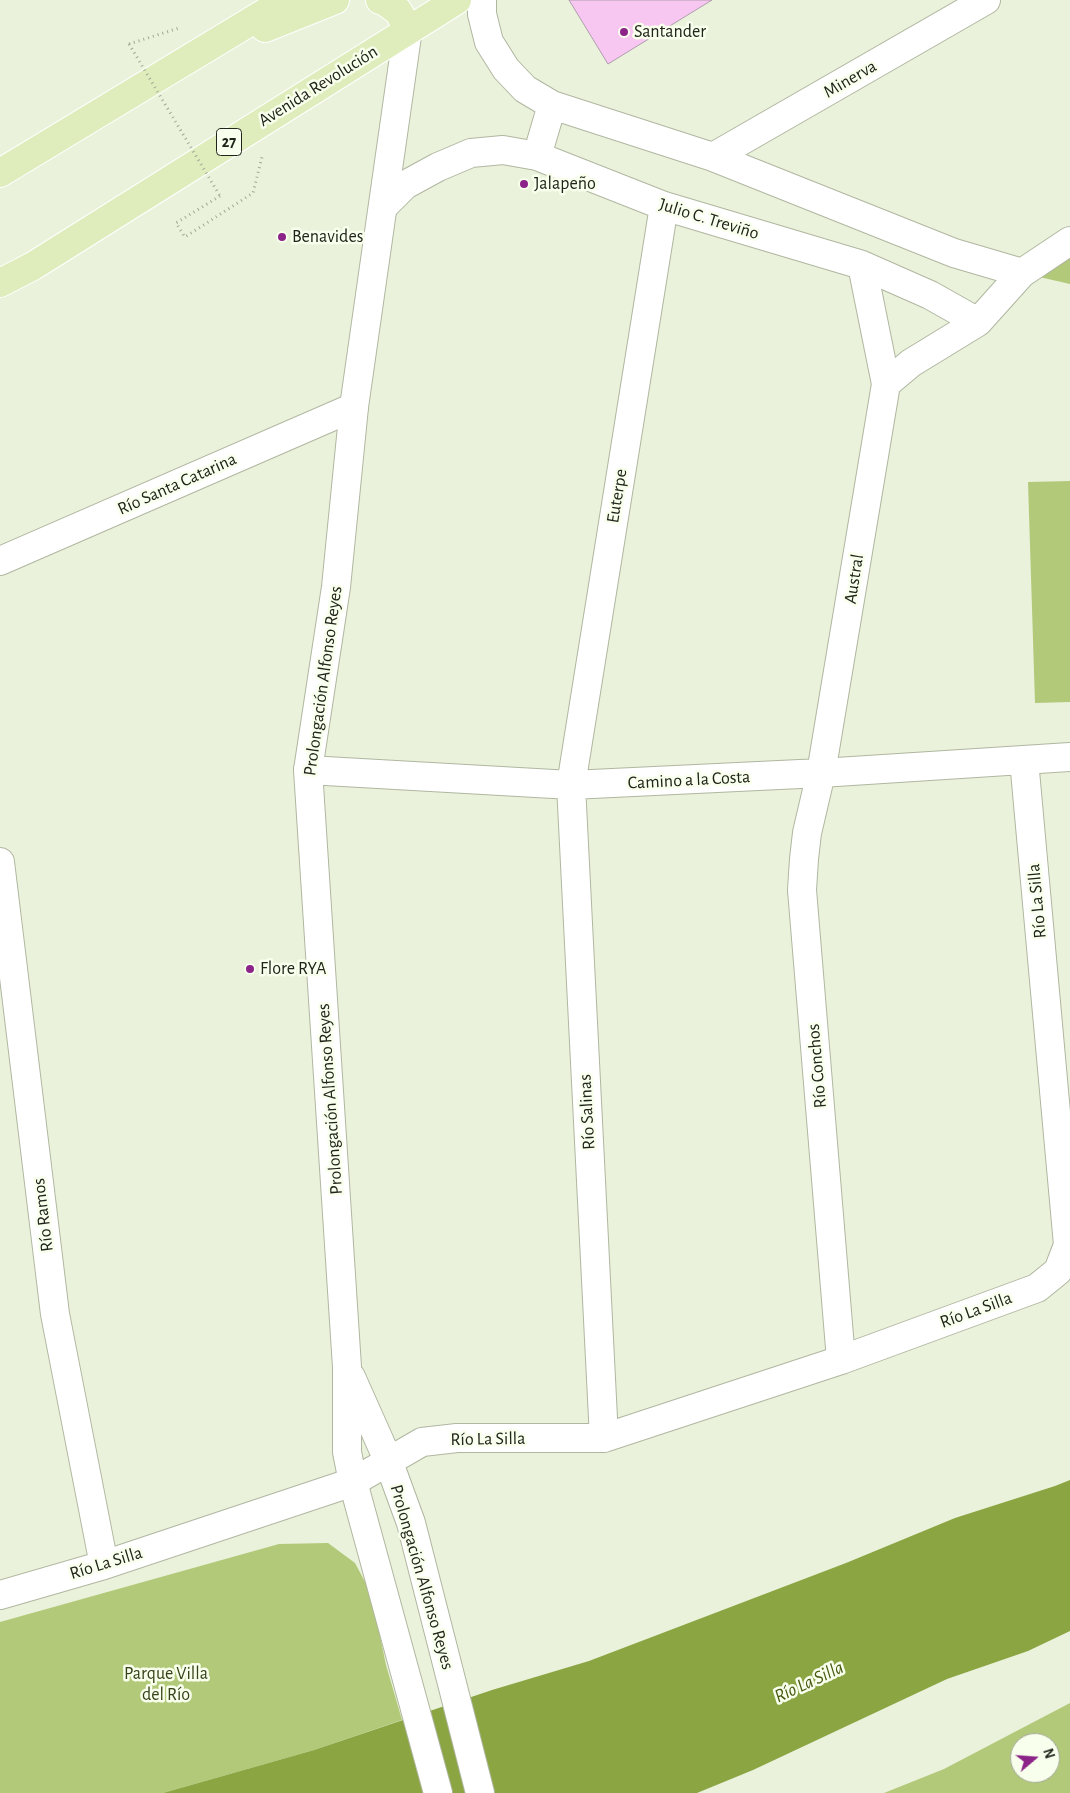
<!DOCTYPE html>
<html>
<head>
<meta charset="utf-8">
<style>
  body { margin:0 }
  #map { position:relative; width:1070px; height:1793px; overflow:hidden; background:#eaf2db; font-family:"Alegreya Sans",sans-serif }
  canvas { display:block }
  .north { position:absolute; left:1010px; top:1733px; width:50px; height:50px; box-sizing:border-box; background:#f8ffec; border:1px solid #a2a798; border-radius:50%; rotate:72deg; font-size:14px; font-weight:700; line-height:20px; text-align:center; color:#21241b }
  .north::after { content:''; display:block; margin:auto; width:18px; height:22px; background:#8c2388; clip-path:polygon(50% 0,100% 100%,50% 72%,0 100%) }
</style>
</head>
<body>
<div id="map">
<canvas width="1070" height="1793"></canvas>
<div class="north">N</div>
</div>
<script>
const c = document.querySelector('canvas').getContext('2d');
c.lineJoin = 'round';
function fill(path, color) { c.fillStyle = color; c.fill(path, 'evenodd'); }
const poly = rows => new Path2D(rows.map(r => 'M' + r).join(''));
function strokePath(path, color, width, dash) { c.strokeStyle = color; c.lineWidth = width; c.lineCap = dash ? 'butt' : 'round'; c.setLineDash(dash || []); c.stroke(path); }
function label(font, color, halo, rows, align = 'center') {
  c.font = font + ' "Alegreya Sans",sans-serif'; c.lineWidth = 5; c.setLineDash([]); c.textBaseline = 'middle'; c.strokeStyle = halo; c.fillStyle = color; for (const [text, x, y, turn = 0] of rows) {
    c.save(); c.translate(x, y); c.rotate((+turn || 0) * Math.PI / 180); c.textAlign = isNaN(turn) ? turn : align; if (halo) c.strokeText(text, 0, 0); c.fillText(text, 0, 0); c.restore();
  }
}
fill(poly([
  [1070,240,1070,284,1022,273],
  [1070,481,1070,702,1035,703,1028,482],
  [328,1543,355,1563,371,1593,386,1665,402,1720,314,1750,163,1793,0,1793,0,1622,279,1544],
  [1070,1703,1070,1793,884,1793,944,1769],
  [1020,1743,1050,1743,1050,1773,1020,1773]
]), '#b2c979');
fill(poly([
  [1070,1480,1070,1631,1028,1651,947,1679,753,1770,697,1793,163,1793,314,1750,492,1690,589,1661,846,1563,955,1518,1055,1486]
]), '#8ba542');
const building = poly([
  [569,0,712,0,608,64,569,0]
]);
fill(building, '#f7c7f2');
strokePath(building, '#af9dad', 1);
const minor = poly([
  [482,0,482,14,489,42,506,69,525,89,552,105,713,157,954,253,1022,273],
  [537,156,552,105],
  [713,157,986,0],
  [383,207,405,185,438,167,471,153,503,150,537,156,664,206,862,265,930,295,978,322],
  [886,384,911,363,978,322,1022,273,1070,241],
  [0,561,354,407],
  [308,770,571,785,821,773,1070,757],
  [0,862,55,1314,104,1565],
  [841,1360,802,890,804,859,807,833,821,773,886,384,862,265],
  [604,1438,571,785,664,206],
  [0,1595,104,1565,353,1482,422,1442,457,1438,604,1438,841,1360,1037,1288,1058,1271,1068,1245,1024,760]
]);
const tertiary = poly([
  [408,29,354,407,336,587,308,770,347,1367,347,1452,353,1482,438,1793],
  [351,1377,388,1460,411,1523,480,1793]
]);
const primary = poly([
  [380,0,384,1,398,11,408,29],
  [265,28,335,0],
  [0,173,286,0],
  [0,283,33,266,457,0]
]);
strokePath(minor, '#b0b7a1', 30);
strokePath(tertiary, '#b0b7a1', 30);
strokePath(primary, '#fff', 30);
strokePath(poly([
  [129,44,179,28],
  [220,196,176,223,185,237,253,193,262,157]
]), '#a2a896', 3, [1, 4]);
strokePath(minor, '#fff', 28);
strokePath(tertiary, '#fff', 28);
strokePath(primary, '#dfedbd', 28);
strokePath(poly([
  [129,44,220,196]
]), '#a2a896', 3, [1, 4]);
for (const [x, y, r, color] of [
  [624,32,5,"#8c2388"],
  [524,184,5,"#8c2388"],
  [282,237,5,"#8c2388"],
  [250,969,5,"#8c2388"]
]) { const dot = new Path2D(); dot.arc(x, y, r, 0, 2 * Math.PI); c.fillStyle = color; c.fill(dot); strokePath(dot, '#f8ffec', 2); }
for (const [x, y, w] of [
  [229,142,25]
]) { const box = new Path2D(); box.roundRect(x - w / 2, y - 13.5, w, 27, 4); c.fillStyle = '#f8ffec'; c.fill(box); strokePath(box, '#21241b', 1); }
label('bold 16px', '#21241b', null, [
  ["27",229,142]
]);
label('18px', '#21241b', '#f8ffec', [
  ["Santander",634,32],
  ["Jalapeño",534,184],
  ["Benavides",292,237],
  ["Flore RYA",260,969]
], 'left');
label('18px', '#21241b', '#f8ffec', [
  ["Minerva",850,79,-30],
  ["Avenida Revolución",318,86,-32],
  ["Julio C. Treviño",709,219,17],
  ["Río Santa Catarina",177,484,-24],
  ["Euterpe",617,496,-81],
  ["Austral",854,579,-81],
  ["Prolongación Alfonso Reyes",323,681,-82],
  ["Camino a la Costa",689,780,-3],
  ["Río La Silla",1037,901,-95],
  ["Río Conchos",817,1066,-95],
  ["Prolongación Alfonso Reyes",330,1099,-94],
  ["Río Salinas",587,1112,-93],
  ["Río Ramos",43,1215,-97],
  ["Río La Silla",976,1310,-20],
  ["Río La Silla",488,1439,-1],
  ["Río La Silla",106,1563,-17],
  ["Prolongación Alfonso Reyes",422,1577,74]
]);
label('18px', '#364118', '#f8ffec', [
  ["Parque Villa",166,1674],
  ["del Río",166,1695]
]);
label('italic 19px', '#485912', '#f8ffec', [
  ["Río La Silla",809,1682,-25]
]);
</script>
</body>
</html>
